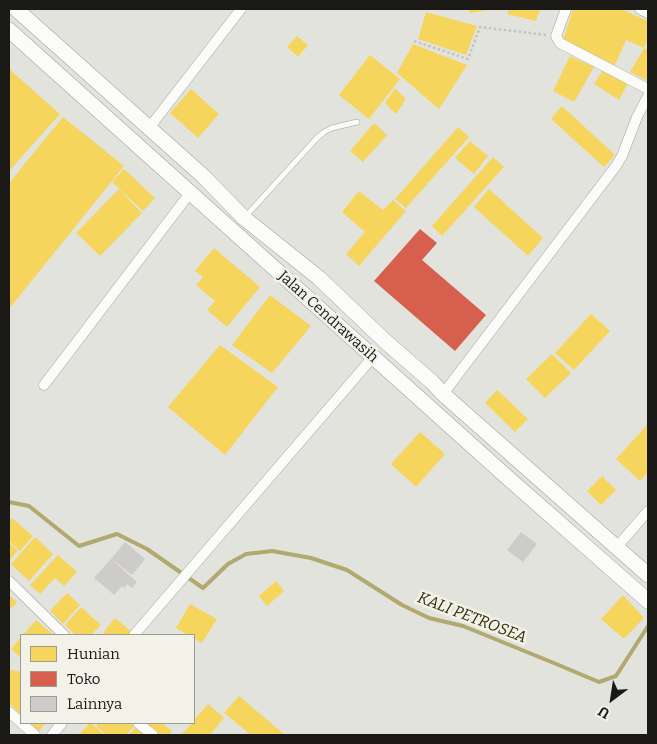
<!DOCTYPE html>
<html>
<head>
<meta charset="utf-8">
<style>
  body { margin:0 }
  #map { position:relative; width:657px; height:744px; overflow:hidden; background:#e3e3de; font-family:Bitter,serif }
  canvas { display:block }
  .frame { position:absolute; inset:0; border:10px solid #1a1916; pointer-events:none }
  .legend { position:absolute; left:20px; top:634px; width:175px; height:90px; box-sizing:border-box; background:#f2f2e9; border:1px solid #9c9b95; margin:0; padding:6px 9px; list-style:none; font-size:15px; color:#1a1916 }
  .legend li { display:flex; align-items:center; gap:10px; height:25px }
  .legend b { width:25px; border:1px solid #9c9b95 }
  .north { position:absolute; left:587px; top:674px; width:50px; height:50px; -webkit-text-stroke:4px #f2f2e9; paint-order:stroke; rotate:211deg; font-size:14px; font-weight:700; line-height:20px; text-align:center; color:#1a1916 }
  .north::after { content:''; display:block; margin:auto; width:18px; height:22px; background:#1a1916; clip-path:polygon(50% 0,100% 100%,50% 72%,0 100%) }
</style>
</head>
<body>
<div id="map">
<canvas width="657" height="744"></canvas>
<div class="frame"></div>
<ul class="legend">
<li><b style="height:14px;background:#f6d55c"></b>Hunian</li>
<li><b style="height:14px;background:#d6604d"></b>Toko</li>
<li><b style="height:14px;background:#cdccc8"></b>Lainnya</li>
</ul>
<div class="north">U</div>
</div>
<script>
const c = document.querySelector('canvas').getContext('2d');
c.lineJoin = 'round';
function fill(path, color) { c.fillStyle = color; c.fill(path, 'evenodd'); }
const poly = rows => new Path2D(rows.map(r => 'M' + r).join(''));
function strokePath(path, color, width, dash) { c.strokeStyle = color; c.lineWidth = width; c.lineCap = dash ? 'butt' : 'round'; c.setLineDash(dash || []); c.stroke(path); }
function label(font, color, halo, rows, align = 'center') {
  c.font = font + ' Bitter,serif'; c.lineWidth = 5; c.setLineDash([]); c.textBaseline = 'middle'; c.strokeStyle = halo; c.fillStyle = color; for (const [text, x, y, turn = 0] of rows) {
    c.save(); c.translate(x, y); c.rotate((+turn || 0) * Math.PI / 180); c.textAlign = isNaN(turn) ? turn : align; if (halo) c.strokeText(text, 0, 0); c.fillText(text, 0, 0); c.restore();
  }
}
fill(poly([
  [469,9,489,9,489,10,470,13],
  [509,9,540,9,536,21,507,14],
  [573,9,621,9,648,21,648,39,644,48,648,50,648,77,646,80,630,72,644,48,626,40,615,65,563,40],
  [426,12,477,26,466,55,418,39],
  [297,36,308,45,298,57,287,47],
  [413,44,467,65,439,109,397,73],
  [370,55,400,79,369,119,339,95],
  [570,56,594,67,574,102,553,91],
  [9,69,60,114,9,171],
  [603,70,628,83,619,100,594,84],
  [395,88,406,99,396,114,385,103],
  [191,89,219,114,198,138,170,113],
  [562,106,615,155,604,167,551,119],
  [63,117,124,166,9,309,9,183],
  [374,123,387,135,363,162,350,151],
  [458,127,469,137,406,208,395,199],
  [470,141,488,156,474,174,455,158],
  [493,157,504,167,442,236,432,226],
  [124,169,155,198,143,211,112,182],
  [119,189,142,213,100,256,76,233],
  [489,189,543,238,528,256,474,207],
  [359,191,383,210,393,200,406,211,359,266,346,254,365,232,342,212],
  [214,248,260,287,227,327,207,310,215,301,196,285,203,277,195,271],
  [270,295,311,326,272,373,232,345],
  [591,314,610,331,574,370,555,353],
  [220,345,278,387,225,455,168,407],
  [552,354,571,373,545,398,526,379],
  [497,390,528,419,515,432,485,403],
  [648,424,648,472,640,481,616,459],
  [420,432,445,454,416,487,391,464],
  [602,476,616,490,601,505,587,491],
  [12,518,33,536,20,551,9,541,9,522],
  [35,537,53,554,29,581,11,564],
  [9,543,18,550,9,561],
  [58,555,77,572,64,586,55,578,40,594,30,585],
  [276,581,284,591,267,606,259,596],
  [67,593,80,605,63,624,50,611],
  [9,595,17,602,9,611],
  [623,595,644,618,624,639,601,619],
  [190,604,217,619,202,643,194,638,194,635,188,635,176,628],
  [81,607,101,625,91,635,75,635,65,625],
  [115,618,132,632,129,635,106,635,103,633],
  [36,620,54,635,23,635],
  [21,637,21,658,11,649],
  [9,670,18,671,21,674,21,715,9,703],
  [239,696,285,735,251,735,224,713],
  [208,704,224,718,210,735,181,735,192,723,194,723,194,720],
  [30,723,46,723,39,731],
  [90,723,91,723,104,735,78,735],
  [99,723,132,723,135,725,126,735,106,735,96,726],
  [141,723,162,723,172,731,169,735,154,735],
  [136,727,145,735,129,735]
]), '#f6d55c');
fill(poly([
  [420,229,437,243,422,260,486,315,455,351,374,281]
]), '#d6604d');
strokePath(poly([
  [9,502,29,506,79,546,117,534,147,549,203,588,228,564,246,554,272,551,311,558,347,570,402,605,429,618,463,626,549,661,599,682,616,676,648,626]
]), '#b1a96f', 4);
fill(poly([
  [521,532,537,544,523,562,507,550],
  [125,542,145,559,132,575,111,559],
  [111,559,137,582,132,588,127,584,124,588,122,586,114,595,94,578]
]), '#cdccc8');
const lane = poly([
  [246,216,316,139,324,132,332,128,357,122]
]);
const street = poly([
  [566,9,556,36,560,43,648,89],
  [640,9,648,13],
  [149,128,241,9],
  [44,385,190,193],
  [443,394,616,166,622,156,637,117,648,96],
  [616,548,648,511],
  [9,581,64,635],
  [134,635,373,357],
  [9,712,35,735],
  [138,723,153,735],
  [52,735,62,723]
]);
const secondary = poly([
  [16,9,203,176,244,218,319,278,386,342,432,382,443,394,648,575],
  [9,30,508,478,648,601]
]);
strokePath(lane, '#a3a39f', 6);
strokePath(street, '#a3a39f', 11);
strokePath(secondary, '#a3a39f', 16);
strokePath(poly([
  [414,41,468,59,480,27,547,35]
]), '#c3c3c1', 2.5, [2.5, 2.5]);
strokePath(lane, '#fbfbfa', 5);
strokePath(street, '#fbfbfa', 10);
strokePath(secondary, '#fbfbfa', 15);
label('15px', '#1a1916', '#f2f2e9', [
  ["Jalan Cendrawasih",328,317,42]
]);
label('italic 16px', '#342f0c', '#f2f2e9', [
  ["KALI PETROSEA",472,618,21]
]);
</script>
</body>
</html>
